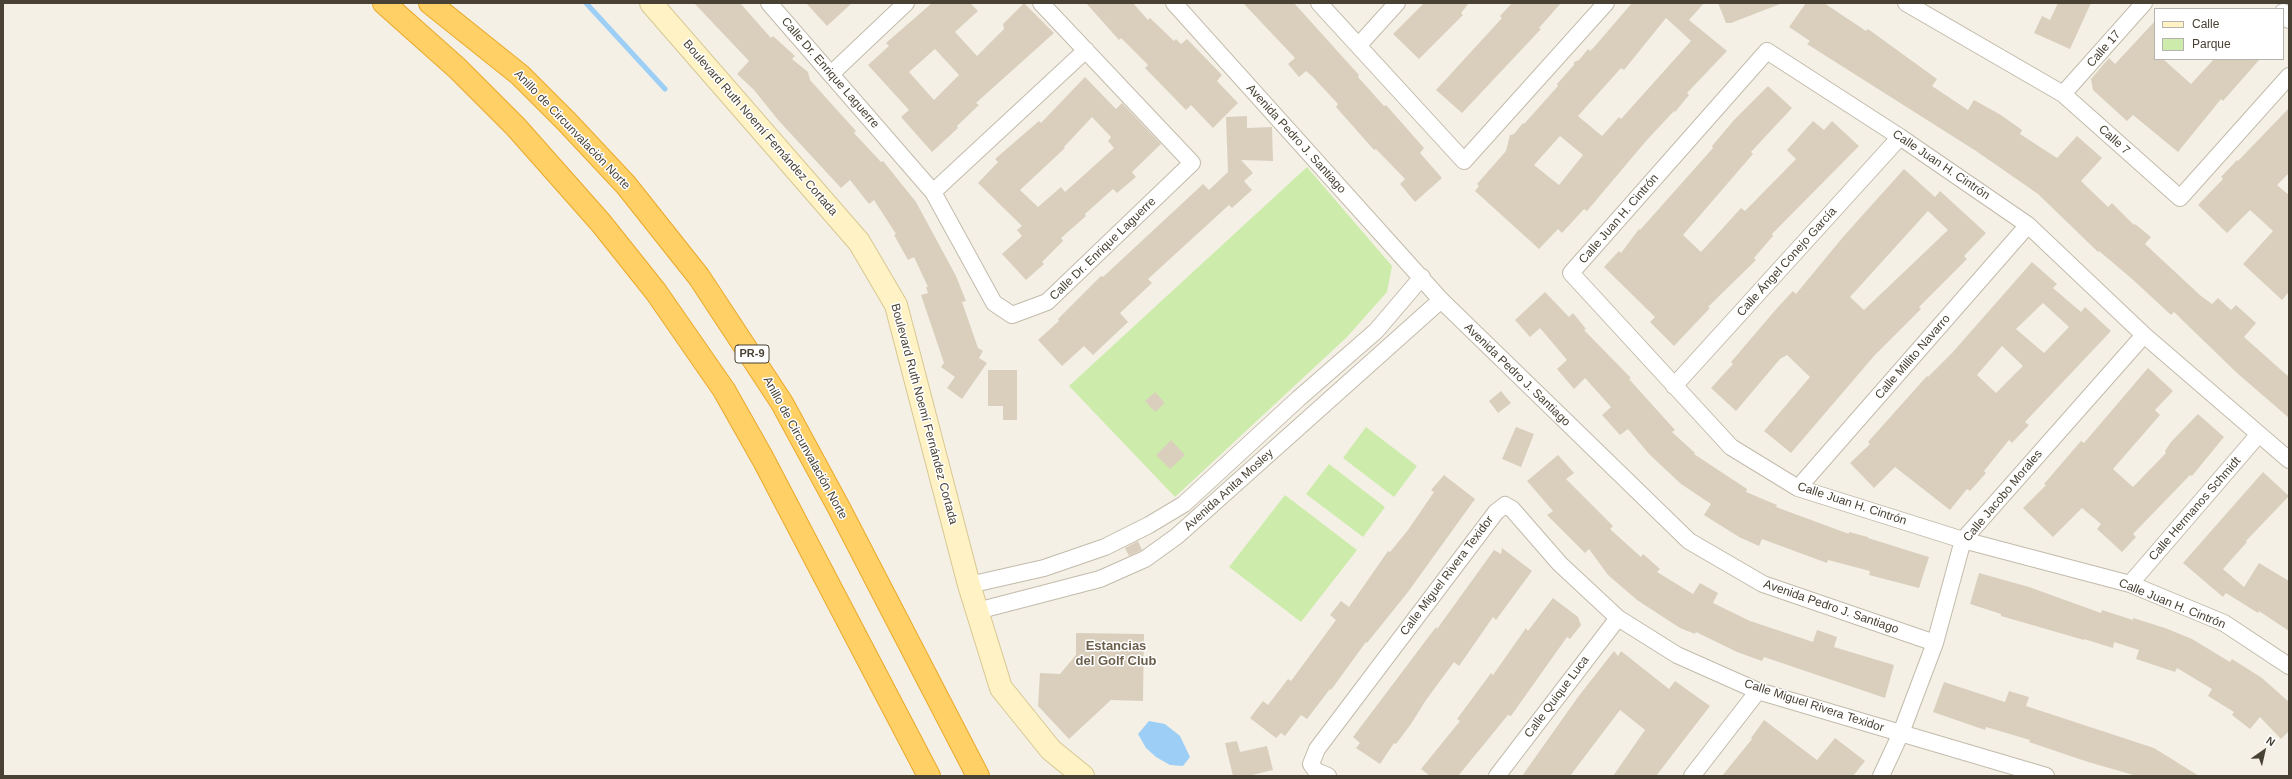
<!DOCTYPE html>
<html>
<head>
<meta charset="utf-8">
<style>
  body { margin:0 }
  #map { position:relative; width:2292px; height:779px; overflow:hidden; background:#f4f0e6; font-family:Helvetica,sans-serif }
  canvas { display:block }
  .frame { position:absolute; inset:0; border:4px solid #484134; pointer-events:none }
  .legend { position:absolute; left:2154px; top:8px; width:130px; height:52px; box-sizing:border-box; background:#fff; border:1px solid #b6b3ae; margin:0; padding:5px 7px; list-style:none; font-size:12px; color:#484134 }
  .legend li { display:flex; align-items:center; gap:8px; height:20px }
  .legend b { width:20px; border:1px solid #b6b3ae }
  .north { position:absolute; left:2244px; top:731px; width:40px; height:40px; -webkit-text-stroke:3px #fff; paint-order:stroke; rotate:34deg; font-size:11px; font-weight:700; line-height:16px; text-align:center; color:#484134 }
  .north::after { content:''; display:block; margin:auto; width:14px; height:18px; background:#484134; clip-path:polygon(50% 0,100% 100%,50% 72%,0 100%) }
</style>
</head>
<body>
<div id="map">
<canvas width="2292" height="779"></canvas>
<div class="frame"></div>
<ul class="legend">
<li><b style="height:5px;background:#fff3c5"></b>Calle</li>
<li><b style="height:11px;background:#cdecab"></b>Parque</li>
</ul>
<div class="north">N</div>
</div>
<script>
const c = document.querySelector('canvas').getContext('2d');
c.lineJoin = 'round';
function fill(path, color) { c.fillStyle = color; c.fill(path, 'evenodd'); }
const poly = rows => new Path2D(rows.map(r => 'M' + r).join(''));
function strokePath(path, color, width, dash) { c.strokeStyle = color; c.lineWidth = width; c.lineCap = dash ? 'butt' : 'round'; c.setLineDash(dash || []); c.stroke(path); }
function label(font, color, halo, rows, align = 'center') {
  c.font = font + ' Helvetica,sans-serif'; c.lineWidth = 3; c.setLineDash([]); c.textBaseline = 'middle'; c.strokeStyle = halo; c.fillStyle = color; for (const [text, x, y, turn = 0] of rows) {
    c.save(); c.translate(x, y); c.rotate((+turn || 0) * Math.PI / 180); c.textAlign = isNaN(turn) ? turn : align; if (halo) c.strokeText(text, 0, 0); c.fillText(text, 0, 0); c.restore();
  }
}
fill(poly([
  [1307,167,1392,266,1387,292,1347,337,1175,497,1069,386],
  [1366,427,1417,466,1394,497,1343,458],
  [1329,464,1385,507,1363,537,1306,494],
  [1285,495,1357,550,1301,622,1229,567]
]), '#cdecab');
fill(poly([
  [1149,721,1165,724,1180,736,1190,757,1183,766,1170,765,1156,757,1146,748,1138,734]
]), '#9dcff6');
strokePath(poly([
  [586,3,665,89]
]), '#9dcff6', 5);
fill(poly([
  [694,3,740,3,771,38,773,36,795,56,792,59,808,72,810,80,856,131,854,133,881,162,883,161,916,202,956,276,966,301,962,302,978,348,983,351,979,358,987,363,962,399,947,388,955,377,941,367,944,363,921,295,928,293,926,287,928,287,914,257,908,260,894,235,896,234,874,200,869,204,850,180,841,188,779,121,754,90,737,74,749,61],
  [806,3,852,3,827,26],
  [932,3,970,3,978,11,955,32,977,56,1004,29,1003,24,1024,3,1054,33,976,103,979,105,957,126,958,128,932,152,901,117,909,110,868,65,889,46,886,43],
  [935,49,959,75,934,100,909,72],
  [1086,3,1133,3,1148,20,1150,18,1174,41,1176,39,1181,44,1187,39,1222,75,1217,81,1238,103,1213,128,1191,105,1186,110,1145,68,1148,65,1121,38,1119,40],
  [1243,3,1294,3,1359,75,1358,77,1384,106,1386,105,1424,148,1420,153,1442,178,1415,202,1400,184,1405,179,1376,149,1374,150,1336,107,1338,104,1312,76,1306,71,1299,77,1288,64,1295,58],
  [1424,3,1469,3,1461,13,1463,15,1419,59,1393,34],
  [1512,3,1561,3,1539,28,1541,29,1462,113,1436,90,1502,18,1500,16],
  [1632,3,1704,3,1689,20,1727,51,1687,93,1689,95,1675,112,1674,111,1646,141,1587,211,1584,209,1562,233,1558,229,1539,249,1475,191,1479,186,1477,184,1506,151,1510,135,1514,134,1523,123,1524,124,1558,86,1557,84,1574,65,1574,62,1579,60,1588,49,1590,51,1595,46],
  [1666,18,1691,41,1621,119,1619,117,1602,136,1578,116,1621,68,1624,70],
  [1560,136,1583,155,1559,185,1534,165],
  [1718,3,1780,3,1780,4,1731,23,1726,23],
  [1806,3,1824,3,1866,31,1868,29,1937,79,1932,86,1968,110,1974,100,2001,115,2022,130,2020,134,2057,158,2077,136,2102,158,2081,181,2108,207,2112,203,2134,225,2135,224,2151,237,2145,244,2201,296,2212,304,2218,298,2231,310,2236,305,2256,323,2244,337,2289,377,2289,418,2237,373,2174,312,2171,315,2131,278,2099,251,2098,252,2038,194,1976,151,1807,44,1810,41,1789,27],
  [2058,3,2091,3,2070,49,2034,33,2042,16,2050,20],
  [2155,21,2155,59,2163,59,2191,84,2214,59,2260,59,2223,101,2221,99,2178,152,2133,115,2127,121,2093,90,2091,79,2109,58,2115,64],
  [1085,77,1116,109,1122,103,1161,144,1132,172,1136,177,1117,193,1113,189,1085,214,1086,216,1061,238,1063,241,1042,262,1044,264,1026,280,1002,254,1022,236,1017,230,1022,226,978,183,998,162,995,159,1039,121,1041,123],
  [1092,117,1111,137,1108,141,1114,148,1065,192,1061,187,1038,207,1020,190,1065,148,1064,147],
  [1768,86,1792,108,1751,152,1753,154,1683,235,1701,252,1741,208,1745,211,1796,159,1787,150,1813,121,1824,130,1832,121,1859,146,1772,234,1773,236,1754,258,1756,260,1708,307,1710,308,1674,346,1650,322,1655,317,1604,267,1619,251,1621,253,1639,229,1640,230,1713,148,1712,146,1734,120],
  [2289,108,2289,173,2277,185,2289,195,2289,292,2282,300,2243,264,2273,231,2250,210,2227,233,2198,205,2223,179,2221,177,2237,160,2238,161],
  [1247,116,1247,128,1272,127,1273,161,1241,160,1253,173,1244,181,1252,190,1232,208,1229,205,1148,279,1152,283,1120,313,1128,322,1093,355,1084,346,1062,366,1038,340,1059,321,1058,319,1101,276,1103,277,1203,184,1209,190,1228,172,1226,117],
  [1904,169,1935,197,1940,191,1986,233,1964,256,1967,259,1919,307,1921,309,1874,356,1791,453,1764,431,1810,377,1787,355,1780,359,1736,411,1711,388,1733,364,1731,362,1778,307,1793,291,1796,294,1843,237],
  [1928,211,1948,230,1864,310,1850,297],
  [2032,262,2057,284,2053,288,2081,312,2085,307,2111,331,2025,422,2029,425,2012,443,2009,440,1984,471,1986,473,1970,491,1967,489,1950,510,1895,467,1874,488,1850,463,1870,444,1868,442,1927,376,1928,377,1952,353],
  [2043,303,2069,327,2044,353,2016,329],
  [2002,346,2023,366,1996,393,1977,375],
  [1545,292,1569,317,1573,313,1586,329,1584,330,1631,378,1629,379,1675,430,1672,432,1695,453,1694,454,1747,489,1746,492,1777,505,1776,507,1849,534,1849,532,1868,537,1868,538,1929,557,1919,588,1869,575,1870,571,1828,560,1827,563,1762,539,1759,546,1739,537,1704,515,1711,504,1681,484,1649,454,1628,429,1620,435,1602,415,1611,407,1585,378,1574,389,1557,369,1567,360,1540,328,1530,337,1515,320],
  [2148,368,2173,391,2155,410,2160,415,2113,469,2133,487,2166,453,2165,451,2171,442,2198,414,2224,437,2192,476,2190,475,2133,534,2136,537,2122,552,2097,529,2101,524,2082,508,2053,537,2023,508,2046,485,2044,484,2081,441,2084,443],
  [988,370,1017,370,1017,420,1003,420,1003,406,988,406],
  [1501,391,1511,403,1498,413,1489,401],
  [1155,392,1165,403,1155,412,1145,401],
  [1516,427,1534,434,1521,467,1502,459],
  [1171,440,1185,455,1170,469,1156,455],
  [1558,455,1574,473,1566,479,1613,526,1610,529,1641,557,1643,554,1660,569,1657,572,1693,594,1700,583,1718,593,1713,603,1750,621,1813,642,1817,630,1837,637,1834,647,1894,665,1885,698,1764,657,1762,661,1737,652,1696,632,1695,634,1680,628,1637,600,1608,575,1589,549,1585,553,1547,515,1553,511,1527,481],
  [2263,472,2289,496,2246,541,2247,542,2223,569,2244,587,2259,563,2289,581,2289,631,2259,611,2258,613,2226,593,2223,597,2183,563],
  [1444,475,1475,499,1408,592,1367,643,1366,642,1331,690,1330,689,1307,719,1301,715,1285,736,1281,733,1276,738,1250,718,1263,701,1268,705,1288,679,1291,681,1336,620,1330,615,1341,601,1349,607,1388,551,1390,552,1408,530,1434,492,1431,490],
  [1138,541,1142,550,1129,556,1125,548],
  [1502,548,1532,571,1496,620,1493,617,1459,666,1454,662,1426,700,1411,724,1396,744,1394,743,1380,764,1356,748,1360,743,1353,737,1436,627,1437,629,1494,550,1501,554],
  [1979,573,2029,587,2101,613,2102,610,2133,620,2133,618,2165,628,2192,639,2230,662,2232,659,2262,678,2289,702,2289,731,2281,739,2260,717,2250,729,2232,715,2234,712,2208,696,2212,689,2177,668,2175,672,2136,659,2139,650,2114,642,2113,648,2084,639,2084,640,2001,616,2001,614,1970,604],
  [1553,598,1578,617,1581,625,1570,639,1567,637,1511,716,1508,715,1458,776,1430,776,1421,769,1460,721,1457,719,1491,673,1493,675,1526,628,1528,631],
  [1076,633,1144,634,1143,701,1111,700,1069,739,1038,706,1040,673,1060,674,1076,655],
  [1614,651,1618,656,1621,651,1669,689,1675,681,1710,706,1656,776,1613,776,1645,730,1620,710,1570,776,1522,776,1578,697],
  [1944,682,2005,702,2009,691,2029,697,2026,706,2154,748,2199,776,2137,776,2088,762,2029,742,2030,740,1986,727,1985,730,1933,712],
  [1764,720,1817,760,1835,738,1865,761,1853,776,1722,776,1752,739,1751,738],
  [1237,741,1240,752,1267,746,1273,770,1248,776,1233,776,1225,743]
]), '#dacfbd');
const street = poly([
  [769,3,933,192,994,303,1012,315,1047,302,1192,163,1041,3],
  [1174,3,1441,300,1689,541,1763,584,1935,643],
  [1319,3,1464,161,1606,3],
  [1906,3,2063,94,2180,198,2289,76],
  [2283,12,2289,20],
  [1359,45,1397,3],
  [831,74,906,3],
  [2063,94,2144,3],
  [933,192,1086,50],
  [1674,386,1900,137],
  [2289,460,2144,335,2028,225,1900,137,1767,51,1571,273,1731,447,1798,488,1963,540,2130,584,2224,623,2289,666],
  [1798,488,2028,225],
  [2130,584,2259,434],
  [969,585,1044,568,1105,547,1149,525,1184,504,1298,399,1376,331,1422,277],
  [977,611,1100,579,1145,559,1177,536,1441,300],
  [1328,776,1316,771,1311,764,1317,749,1496,512,1505,505,1512,509,1560,564,1618,618,1677,655,1758,691,2046,776],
  [1497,776,1618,618],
  [1692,776,1758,691],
  [1881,776,1901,733,1935,643,1963,540,2144,335]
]);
const secondary = poly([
  [651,3,859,242,896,305,969,585,1001,688,1051,750,1083,776]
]);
const highway = poly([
  [384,3,457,68,516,127,601,223,656,292,724,390,763,459,929,776],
  [430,3,520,75,567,122,626,185,699,277,782,403,839,508,978,776]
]);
strokePath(street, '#c3bbab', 18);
strokePath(secondary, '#d8c792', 24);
strokePath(highway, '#eaa92a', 24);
strokePath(street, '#fff', 16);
strokePath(secondary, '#fff3c5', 22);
strokePath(highway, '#ffd066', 22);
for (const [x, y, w] of [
  [752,354,34]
]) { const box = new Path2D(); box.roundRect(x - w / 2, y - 9, w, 18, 3); c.fillStyle = '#fff'; c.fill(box); strokePath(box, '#484134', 1); }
label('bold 11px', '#484134', null, [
  ["PR-9",752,354]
]);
label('12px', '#484134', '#fff', [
  ["Calle 17",2104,49,-49],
  ["Calle Dr. Enrique Laguerre",830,73,49],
  ["Boulevard Ruth Noemí Fernández Cortada",760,128,49],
  ["Anillo de Circunvalación Norte",572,130,46],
  ["Avenida Pedro J. Santiago",1296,139,48],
  ["Calle 7",2114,140,42],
  ["Calle Juan H. Cintrón",1941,165,34],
  ["Calle Juan H. Cintrón",1619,219,-49],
  ["Calle Dr. Enrique Laguerre",1103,249,-44],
  ["Calle Ángel Conejo García",1787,262,-48],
  ["Calle Millito Navarro",1913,357,-49],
  ["Avenida Pedro J. Santiago",1517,375,44],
  ["Boulevard Ruth Noemí Fernández Cortada",924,414,75],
  ["Anillo de Circunvalación Norte",805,448,61],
  ["Avenida Anita Mosley",1229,490,-42],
  ["Calle Jacobo Morales",2003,496,-50],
  ["Calle Juan H. Cintrón",1852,504,18],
  ["Calle Hermanos Schmidt",2195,509,-49],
  ["Calle Miguel Rivera Texidor",1447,576,-53],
  ["Calle Juan H. Cintrón",2172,604,22],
  ["Avenida Pedro J. Santiago",1831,607,19],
  ["Calle Quique Luca",1557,697,-53],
  ["Calle Miguel Rivera Texidor",1814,706,18]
]);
label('bold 13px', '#6b5f4b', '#fff', [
  ["Estancias",1116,646],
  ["del Golf Club",1116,661]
]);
</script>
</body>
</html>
